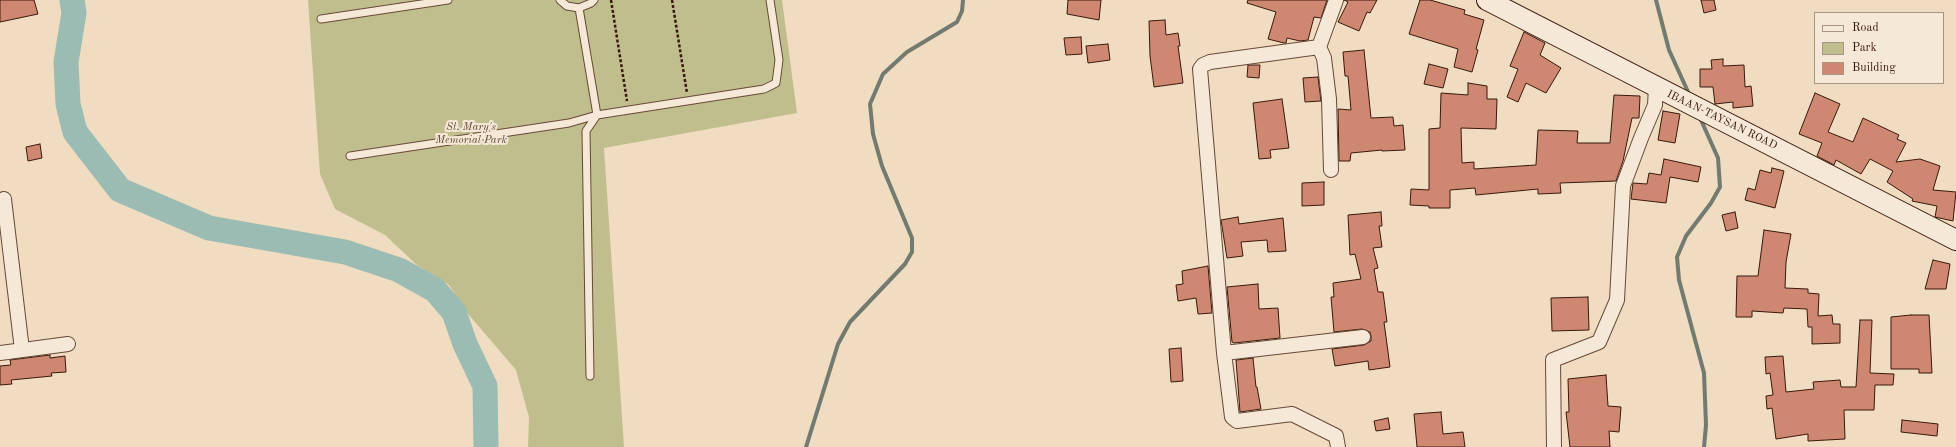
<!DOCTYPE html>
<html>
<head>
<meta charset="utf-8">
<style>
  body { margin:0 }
  #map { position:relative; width:1956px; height:447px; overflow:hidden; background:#f0dcc0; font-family:"Old Standard TT",serif }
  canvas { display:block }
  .legend { position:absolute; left:1814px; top:12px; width:130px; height:72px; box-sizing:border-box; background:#f5e8d6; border:1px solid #aa9585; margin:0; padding:5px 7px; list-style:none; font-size:12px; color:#39180b }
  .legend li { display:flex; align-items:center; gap:8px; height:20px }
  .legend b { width:20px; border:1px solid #aa9585 }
</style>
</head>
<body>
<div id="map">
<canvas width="1956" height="447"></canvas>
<ul class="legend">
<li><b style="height:5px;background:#f5e8d6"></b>Road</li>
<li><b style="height:11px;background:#c1be8d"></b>Park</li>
<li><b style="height:11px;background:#ce8871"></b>Building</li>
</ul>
</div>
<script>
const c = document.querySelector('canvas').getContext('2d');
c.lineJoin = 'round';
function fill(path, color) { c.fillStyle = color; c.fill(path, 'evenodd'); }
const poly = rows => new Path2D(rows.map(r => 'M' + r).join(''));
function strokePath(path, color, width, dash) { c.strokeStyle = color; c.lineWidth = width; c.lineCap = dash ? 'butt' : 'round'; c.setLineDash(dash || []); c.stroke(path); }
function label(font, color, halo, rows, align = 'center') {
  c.font = font + ' "Old Standard TT",serif'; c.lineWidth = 4; c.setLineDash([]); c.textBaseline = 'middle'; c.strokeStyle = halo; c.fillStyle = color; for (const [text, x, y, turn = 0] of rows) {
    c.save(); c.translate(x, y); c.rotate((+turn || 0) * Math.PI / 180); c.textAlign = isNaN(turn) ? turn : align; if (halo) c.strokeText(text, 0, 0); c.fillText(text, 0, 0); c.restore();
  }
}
fill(poly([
  [308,0,782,0,797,113,604,148,624,447,528,447,529,417,516,370,469,315,449,285,418,266,385,235,335,209,320,174]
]), '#c1be8d');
strokePath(poly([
  [1656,0,1669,50,1689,94],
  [1701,120,1718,158,1720,187,1711,203,1686,236,1677,257,1679,280,1704,373,1706,425,1704,447],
  [806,447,838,344,850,322,905,264,912,252,912,238,882,166,873,134,870,104,883,74,907,52,957,22,962,11,963,0]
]), '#737a6f', 4);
strokePath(poly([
  [72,0,74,13,66,62,68,104,75,132,120,190,209,228,345,252,399,270,435,290,454,312,465,344,485,386,486,447]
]), '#9abcb2', 25);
const building = poly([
  [0,0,34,0,38,14,0,22,0,0],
  [1068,0,1101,0,1099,20,1067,14,1068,0],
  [1248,0,1327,0,1321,18,1314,17,1308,40,1300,41,1287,38,1286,43,1284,43,1268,39,1276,12,1247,3,1248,0],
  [1344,0,1377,0,1370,13,1367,12,1359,31,1338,22,1348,2,1344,0],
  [1420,0,1430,0,1465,10,1464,14,1484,20,1476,49,1478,50,1472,72,1454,67,1458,49,1409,34,1420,0],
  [1701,0,1714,0,1716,10,1704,13,1701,0],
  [1165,20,1166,35,1178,33,1180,46,1178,46,1183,83,1154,87,1150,56,1149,21,1165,20],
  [1524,32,1545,43,1540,55,1561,68,1546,93,1526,83,1518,102,1507,97,1518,69,1510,66,1524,32],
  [1081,37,1082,54,1066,55,1064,38,1081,37],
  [1108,44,1110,60,1088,63,1086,46,1108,44],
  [1364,50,1371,118,1393,117,1394,126,1403,125,1405,150,1382,151,1382,150,1351,153,1350,161,1339,161,1338,109,1351,110,1348,76,1345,76,1343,52,1364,50],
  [1723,59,1723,66,1744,65,1745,87,1751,86,1753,106,1733,108,1733,102,1715,104,1713,87,1700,87,1700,69,1712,69,1711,60,1723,59],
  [1429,64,1448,69,1443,88,1424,84,1429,64],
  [1248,65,1260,65,1259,78,1247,77,1248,65],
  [1318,77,1321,101,1305,102,1303,78,1318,77],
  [1468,83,1487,86,1487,99,1497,99,1496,129,1461,128,1462,163,1474,162,1474,169,1536,165,1538,130,1578,131,1577,143,1610,143,1614,95,1640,96,1639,118,1632,118,1623,161,1616,181,1560,183,1561,193,1538,194,1538,189,1476,195,1475,188,1450,190,1450,208,1429,208,1429,206,1410,205,1411,189,1429,190,1429,129,1440,128,1441,93,1468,95,1468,83],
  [1815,93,1840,104,1828,132,1853,142,1863,118,1899,135,1897,139,1906,143,1896,162,1920,159,1940,166,1933,190,1956,192,1953,221,1935,217,1937,206,1912,201,1913,199,1887,182,1893,171,1870,159,1861,174,1836,160,1834,165,1817,156,1822,143,1799,134,1815,93],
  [1282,99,1289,148,1270,150,1271,158,1259,159,1253,103,1282,99],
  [1663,111,1680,114,1675,143,1658,140,1663,111],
  [40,144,42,158,28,161,26,147,40,144],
  [1664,159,1701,167,1698,182,1670,177,1666,203,1631,199,1633,183,1647,184,1649,173,1661,175,1664,159],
  [1772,168,1784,171,1775,208,1745,200,1748,188,1755,190,1760,170,1771,173,1772,168],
  [1324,182,1324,205,1302,206,1302,183,1324,182],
  [1381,212,1382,226,1379,226,1382,247,1373,248,1378,268,1374,269,1378,292,1383,292,1387,322,1384,322,1390,367,1369,370,1368,361,1335,366,1332,349,1364,345,1371,341,1371,336,1370,332,1362,329,1334,332,1331,297,1334,297,1333,283,1361,279,1355,254,1350,255,1348,215,1381,212],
  [1735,212,1738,228,1726,231,1722,215,1735,212],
  [1238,217,1239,224,1283,218,1286,251,1268,252,1267,240,1241,242,1243,256,1227,258,1221,220,1238,217],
  [1764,230,1791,234,1786,262,1785,288,1808,289,1808,293,1819,294,1818,316,1832,315,1833,324,1840,324,1840,343,1812,344,1812,327,1808,327,1807,309,1784,308,1783,313,1752,311,1752,317,1736,317,1737,276,1758,276,1764,230],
  [1933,260,1950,264,1946,289,1925,289,1933,260],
  [1208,266,1212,313,1198,314,1196,298,1178,301,1176,285,1183,284,1182,271,1208,266],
  [1258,284,1259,309,1278,308,1280,338,1234,343,1232,342,1227,287,1258,284],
  [1588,297,1589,330,1552,331,1551,298,1588,297],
  [1911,315,1929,315,1932,373,1919,373,1919,369,1891,369,1891,317,1911,315],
  [1860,320,1872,320,1870,373,1894,374,1893,385,1875,385,1874,410,1844,410,1845,439,1808,441,1808,434,1776,439,1772,408,1767,409,1766,396,1773,395,1770,373,1766,374,1765,357,1783,356,1786,392,1814,389,1813,382,1840,380,1841,387,1856,387,1860,320],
  [1181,348,1183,381,1171,382,1169,349,1181,348],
  [50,355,50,358,65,356,66,372,51,373,52,376,11,380,12,384,0,385,0,366,11,365,10,360,50,355],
  [1253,358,1256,387,1257,387,1261,409,1240,412,1236,360,1253,358],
  [1606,375,1608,406,1621,407,1619,432,1609,431,1610,447,1570,447,1566,412,1569,412,1568,379,1606,375],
  [1441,412,1443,434,1463,432,1465,447,1417,447,1414,414,1441,412],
  [1388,418,1390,429,1376,431,1374,421,1388,418],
  [1902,420,1938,424,1937,436,1901,432,1902,420]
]);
fill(building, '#ce8871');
strokePath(building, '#39180b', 1);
const service = poly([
  [560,0,567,6,579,8,591,3,594,0],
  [579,8,597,115,586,131,590,376],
  [321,19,448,0],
  [350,156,569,123,597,115,764,89,776,83,779,60,770,0]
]);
const minor = poly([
  [1336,0,1319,47,1210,62,1203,65,1200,69,1224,353,1232,417,1237,421,1292,414,1336,436,1338,447],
  [1319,47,1324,58,1329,99,1331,170],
  [4,199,22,350],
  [0,353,68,344],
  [1224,353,1363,337],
  [1554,447,1553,360,1599,342,1617,300,1623,186,1641,138,1655,105,1656,87]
]);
const secondary = poly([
  [1487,0,1956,240]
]);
strokePath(service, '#674938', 9);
strokePath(minor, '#674938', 16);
strokePath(secondary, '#39180b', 22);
strokePath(poly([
  [611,0,627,101],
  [672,0,687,93]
]), '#39180b', 2.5, [3, 2]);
strokePath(service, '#f5e8d6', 7);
strokePath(minor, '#f5e8d6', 14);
strokePath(secondary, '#f5e8d6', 20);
label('11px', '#39180b', '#f5e8d6', [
  ["IBAAN-TAYSAN ROAD",1722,120,26]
]);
label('italic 11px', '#624a32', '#f5e8d6', [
  ["St. Mary's",471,127],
  ["Memorial Park",471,140]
]);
</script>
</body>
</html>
